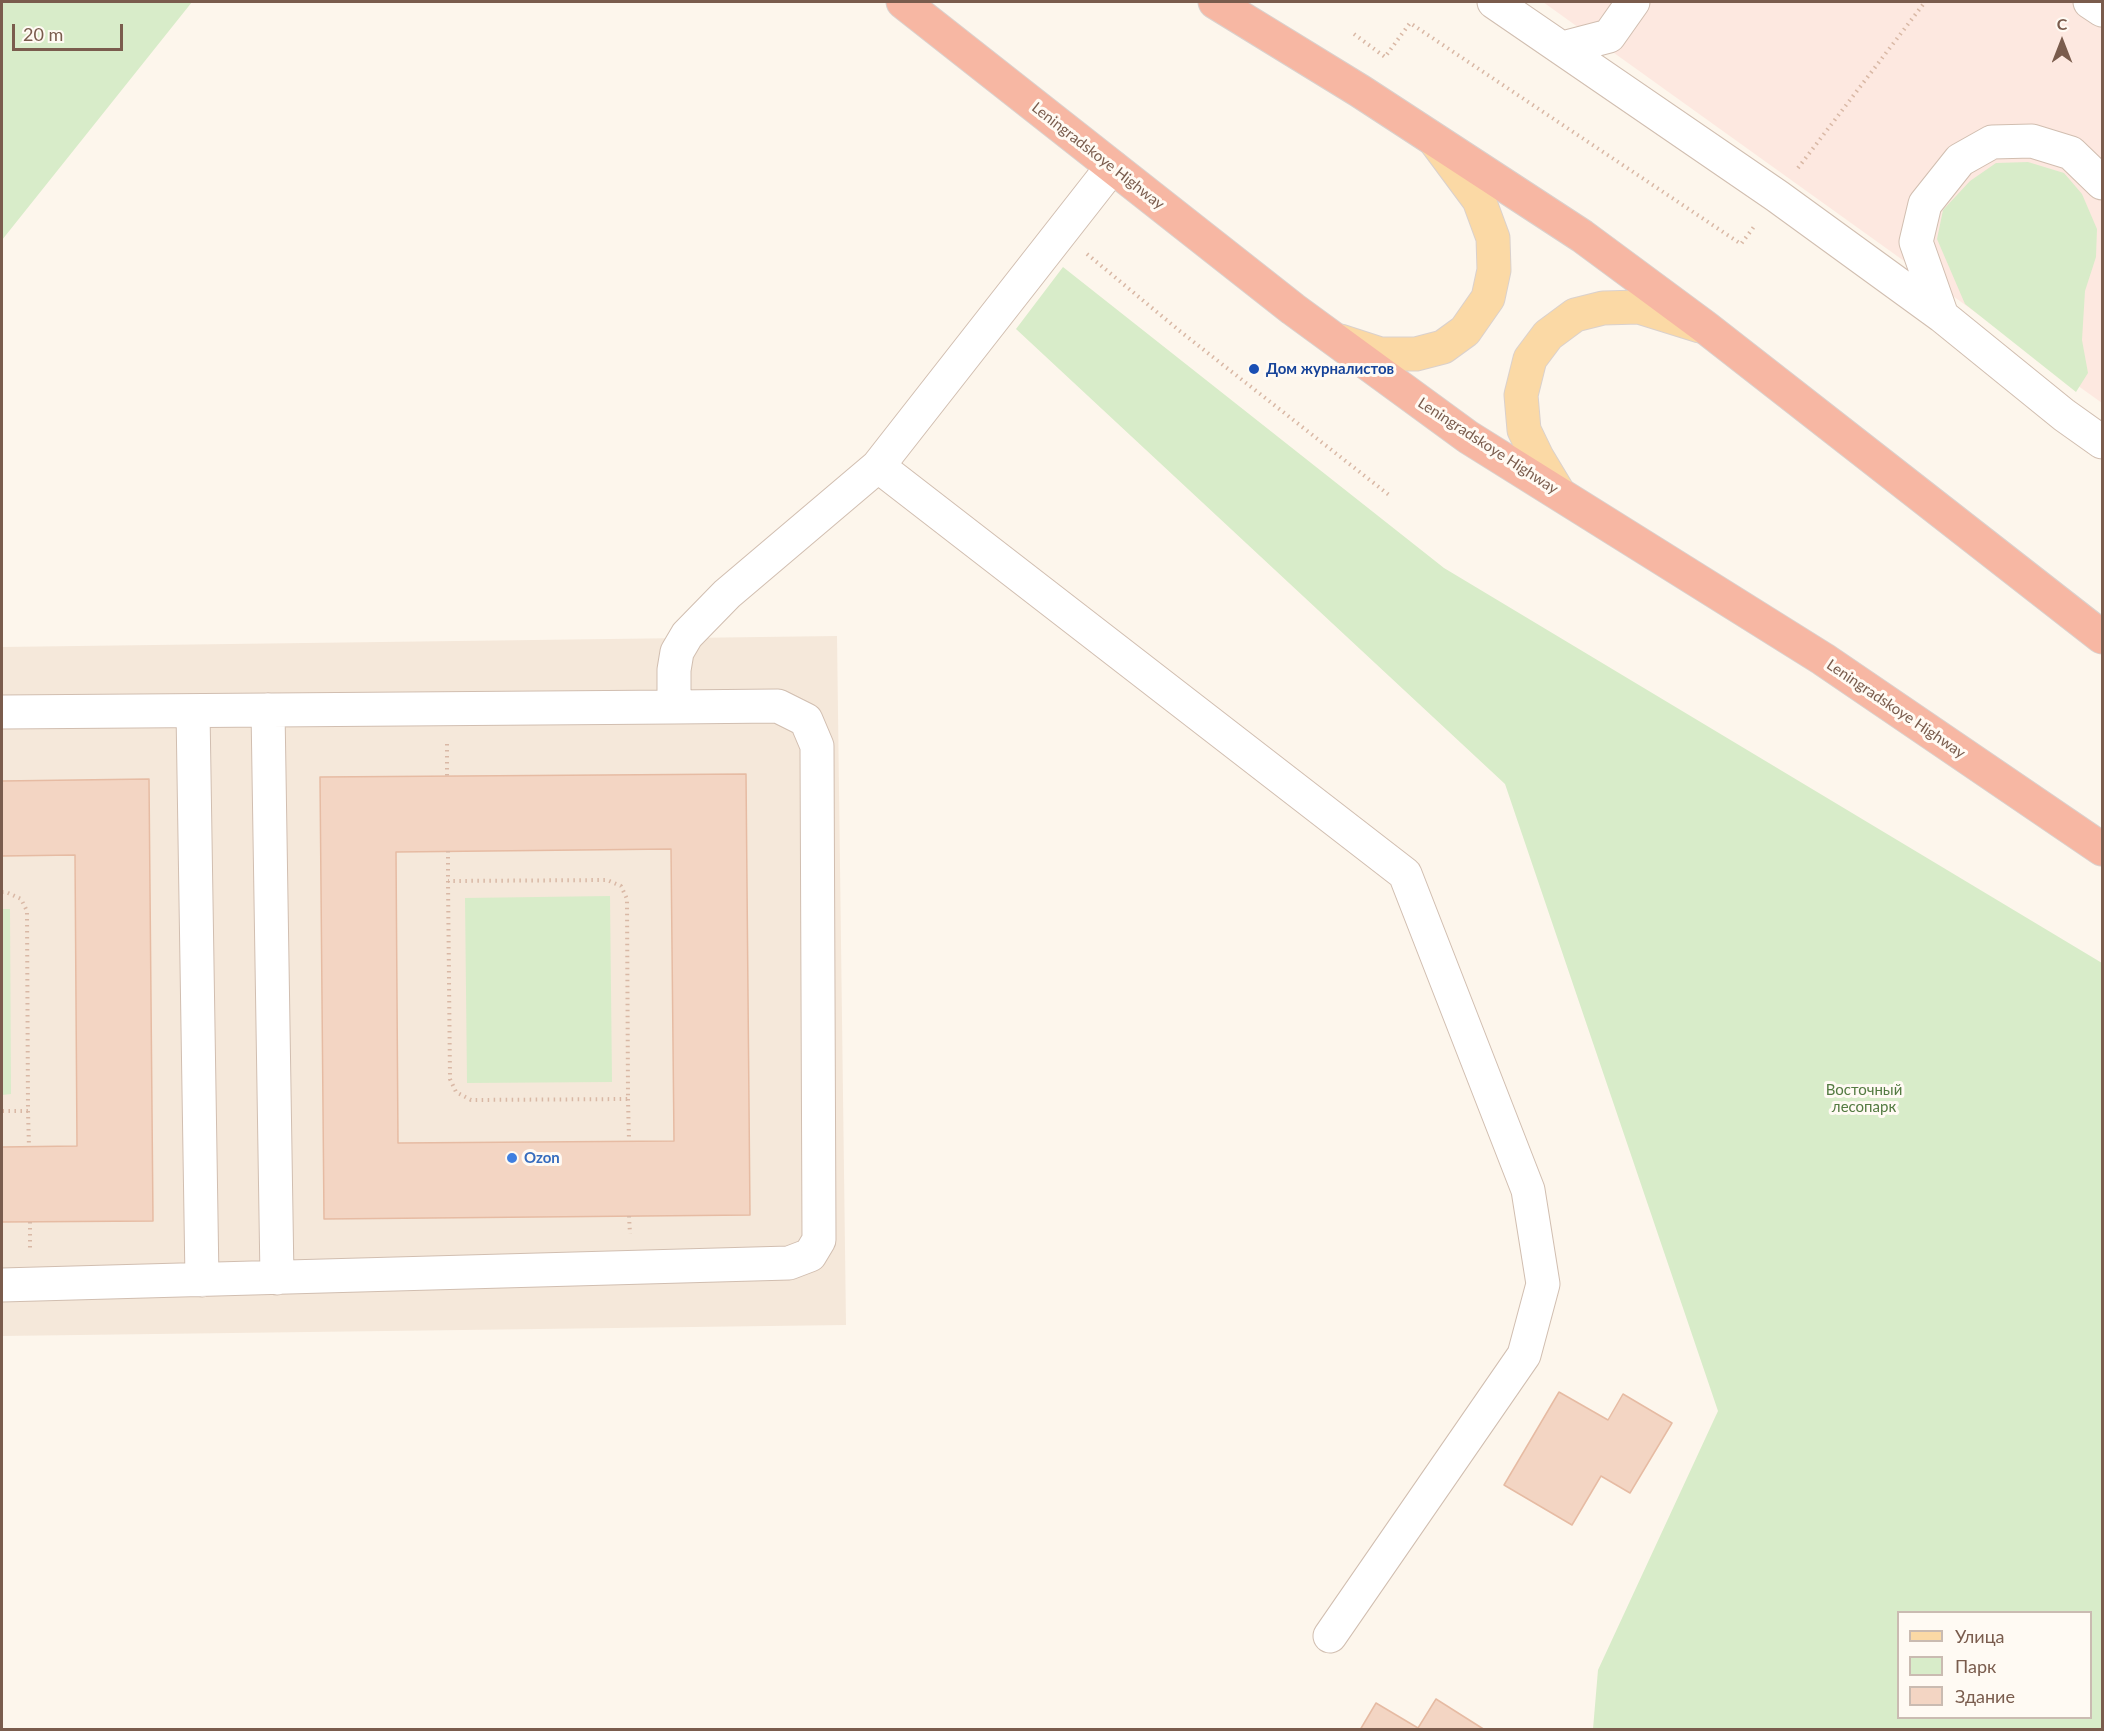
<!DOCTYPE html>
<html>
<head>
<meta charset="utf-8">
<style>
  body { margin:0 }
  #map { position:relative; width:2104px; height:1731px; overflow:hidden; background:#fdf6ec; font-family:Lato,sans-serif }
  canvas { display:block }
  .frame { position:absolute; inset:0; border:3px solid #7a5c4d; pointer-events:none }
  .legend { position:absolute; left:1897px; top:1611px; width:195px; height:108px; box-sizing:border-box; background:#fffaf3; border:2px solid #cabbb1; margin:0; padding:8px 10px; list-style:none; font-size:18px; color:#7a5c4d }
  .legend li { display:flex; align-items:center; gap:12px; height:30px }
  .legend b { width:30px; border:2px solid #cabbb1 }
  .north { position:absolute; left:2032px; top:12px; width:60px; height:60px; -webkit-text-stroke:4px #fffaf3; paint-order:stroke; rotate:0deg; font-size:16px; font-weight:700; line-height:24px; text-align:center; color:#7a5c4d }
  .north::after { content:''; display:block; margin:auto; width:21px; height:27px; background:#7a5c4d; clip-path:polygon(50% 0,100% 100%,50% 72%,0 100%) }
  .scale { position:absolute; left:12px; top:24px; width:111px; height:27px; box-sizing:border-box; border:3px solid #7a5c4d; border-top:0; padding-left:8px; font-size:18px; line-height:21px; white-space:nowrap; color:#7a5c4d; -webkit-text-stroke:4px #fffaf3; paint-order:stroke }
</style>
</head>
<body>
<div id="map">
<canvas width="2104" height="1731"></canvas>
<div class="frame"></div>
<ul class="legend">
<li><b style="height:8px;background:#fbd9a5"></b>Улица</li>
<li><b style="height:16px;background:#d8ecc9"></b>Парк</li>
<li><b style="height:16px;background:#f3d5c3"></b>Здание</li>
</ul>
<div class="north">С</div>
<div class="scale">20 m</div>
</div>
<script>
const c = document.querySelector('canvas').getContext('2d');
c.lineJoin = 'round';
function fill(path, color) { c.fillStyle = color; c.fill(path, 'evenodd'); }
const poly = rows => new Path2D(rows.map(r => 'M' + r).join(''));
function strokePath(path, color, width, dash) { c.strokeStyle = color; c.lineWidth = width; c.lineCap = dash ? 'butt' : 'round'; c.setLineDash(dash || []); c.stroke(path); }
function label(font, color, halo, rows, align = 'center') {
  c.font = font + ' Lato,sans-serif'; c.lineWidth = 6; c.setLineDash([]); c.textBaseline = 'middle'; c.strokeStyle = halo; c.fillStyle = color; for (const [text, x, y, turn = 0] of rows) {
    c.save(); c.translate(x, y); c.rotate((+turn || 0) * Math.PI / 180); c.textAlign = isNaN(turn) ? turn : align; if (halo) c.strokeText(text, 0, 0); c.fillText(text, 0, 0); c.restore();
  }
}
fill(poly([
  [837,636,846,1325,2,1336,2,647]
]), '#f5e8da');
fill(poly([
  [1543,2,2102,2,2102,403]
]), '#fde8e0');
fill(poly([
  [2,2,192,2,2,240],
  [2028,162,2064,173,2082,194,2097,229,2096,257,2085,291,2082,340,2088,373,2076,392,1965,304,1937,239,1943,210,1970,181,1996,163],
  [1063,267,1444,568,2102,963,2102,1729,1593,1729,1598,1670,1718,1411,1505,784,1016,329],
  [2090,1612,2090,1718,1898,1718,1898,1612],
  [610,896,612,1082,467,1083,465,898],
  [2,909,10,909,11,1094,2,1095]
]), '#d8ecc9');
const building = poly([
  [746,774,750,1215,324,1219,320,777,746,774],
  [671,849,674,1141,398,1143,396,852,671,849],
  [149,779,153,1221,2,1222,2,1147,77,1146,75,855,2,856,2,781,149,779],
  [1559,1392,1608,1420,1623,1394,1672,1423,1630,1493,1601,1476,1572,1525,1504,1485,1559,1392],
  [1436,1699,1485,1730,1360,1730,1376,1703,1418,1728,1436,1699]
]);
fill(building, '#f3d5c3');
strokePath(building, '#e6bba3', 1.5);
const minor = poly([
  [1494,2,1777,196,1942,316,2064,415,2102,442],
  [2090,2,2102,10],
  [1563,48,1609,36,1633,2],
  [1942,316,1916,242,1925,204,1960,160,1992,142,2032,141,2071,153,2102,183],
  [878,466,1405,874,1528,1190,1543,1284,1524,1355,1330,1636],
  [268,710,277,1278],
  [193,711,202,1280],
  [2,712,674,707,674,670,677,652,687,635,727,594,878,466,1112,167],
  [2,1285,789,1263,810,1255,819,1240,817,746,806,720,778,706,674,707]
]);
const major = poly([
  [1340,341,1380,354,1416,354,1443,347,1465,331,1488,298,1494,270,1493,238,1479,200,1436,142],
  [1558,492,1537,457,1524,430,1521,395,1530,359,1548,335,1575,315,1603,308,1639,307,1700,326]
]);
const highway = poly([
  [903,2,1293,309,1468,437,1823,659,2102,849],
  [1215,2,1360,91,1582,236,1705,327,2102,637]
]);
strokePath(minor, '#d1beb0', 35);
strokePath(major, '#dad1cd', 35);
strokePath(highway, '#dad1cd', 35);
strokePath(poly([
  [1354,34,1385,57,1410,23,1741,244,1756,224],
  [1798,168,1925,2],
  [1087,254,1181,332,1389,495],
  [447,744,447,776],
  [448,851,448,881,450,1079,456,1092,471,1100,628,1099,627,899,621,886,607,880,448,881],
  [2,892,6,892,21,899,27,911,28,1111,2,1111],
  [628,1099,629,1141],
  [28,1111,29,1147],
  [629,1216,630,1234],
  [30,1222,30,1248]
]), '#d9b8a5', 4, [1.5, 4.5]);
strokePath(minor, '#fff', 33);
strokePath(major, '#fbd9a5', 33);
strokePath(highway, '#f7b7a3', 33);
for (const [x, y, r, color] of [
  [1254,369,6,"#1a4fb4"],
  [512,1158,6,"#3f7fe0"]
]) { const dot = new Path2D(); dot.arc(x, y, r, 0, 2 * Math.PI); c.fillStyle = color; c.fill(dot); strokePath(dot, '#fffaf3', 2); }
label('15px', '#7a5c4d', '#fffaf3', [
  ["Leningradskoye Highway",1098,156,38],
  ["Leningradskoye Highway",1488,446,33],
  ["Leningradskoye Highway",1896,709,34]
]);
label('bold 15px', '#164399', '#fffaf3', [
  ["Дом журналистов",1266,369]
], 'left');
label('15px', '#537a41', '#fffaf3', [
  ["Восточный",1864,1090],
  ["лесопарк",1864,1107]
]);
label('bold 15px', '#366cbe', '#fffaf3', [
  ["Ozon",524,1158]
], 'left');
</script>
</body>
</html>
